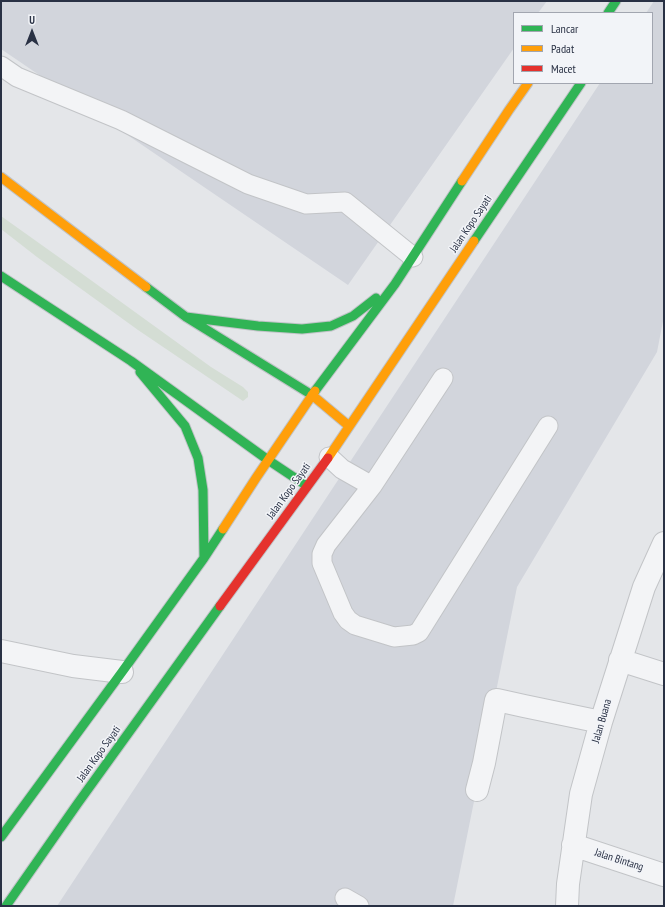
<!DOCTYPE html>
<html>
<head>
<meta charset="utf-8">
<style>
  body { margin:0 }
  #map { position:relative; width:665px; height:907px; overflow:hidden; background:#e4e6e9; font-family:"PT Sans Narrow",sans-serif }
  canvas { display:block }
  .frame { position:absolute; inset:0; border:2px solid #293144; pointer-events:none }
  .legend { position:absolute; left:513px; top:12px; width:140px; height:72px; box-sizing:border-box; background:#f2f4f8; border:1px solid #a2a6b0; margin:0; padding:5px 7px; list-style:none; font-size:12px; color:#293144 }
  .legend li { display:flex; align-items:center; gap:8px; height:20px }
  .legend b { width:20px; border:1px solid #a2a6b0 }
  .north { position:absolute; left:12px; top:12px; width:40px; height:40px; -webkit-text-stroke:3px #f2f4f8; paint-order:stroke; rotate:0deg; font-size:11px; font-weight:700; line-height:16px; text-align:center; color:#293144 }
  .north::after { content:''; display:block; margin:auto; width:14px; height:18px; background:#293144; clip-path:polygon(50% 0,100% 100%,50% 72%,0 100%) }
</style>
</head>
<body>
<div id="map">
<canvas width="665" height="907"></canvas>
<div class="frame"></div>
<ul class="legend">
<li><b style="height:5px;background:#30b455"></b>Lancar</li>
<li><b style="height:5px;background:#ff9f0a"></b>Padat</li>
<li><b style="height:5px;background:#e5322d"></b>Macet</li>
</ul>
<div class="north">U</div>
</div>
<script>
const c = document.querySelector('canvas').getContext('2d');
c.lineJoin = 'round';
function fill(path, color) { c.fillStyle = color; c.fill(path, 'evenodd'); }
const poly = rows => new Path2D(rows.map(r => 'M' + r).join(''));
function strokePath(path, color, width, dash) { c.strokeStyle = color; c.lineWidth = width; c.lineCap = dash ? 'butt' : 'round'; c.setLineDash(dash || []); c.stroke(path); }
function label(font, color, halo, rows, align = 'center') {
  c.font = font + ' "PT Sans Narrow",sans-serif'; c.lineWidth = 3; c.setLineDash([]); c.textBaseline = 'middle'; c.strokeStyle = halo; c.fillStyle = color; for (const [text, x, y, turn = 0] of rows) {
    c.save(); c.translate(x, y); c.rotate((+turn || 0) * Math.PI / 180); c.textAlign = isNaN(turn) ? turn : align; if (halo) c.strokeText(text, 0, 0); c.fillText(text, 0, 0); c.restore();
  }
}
fill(poly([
  [1,1,547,1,538,13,514,13,514,48,348,285,1,49],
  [654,1,664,1,664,316,657,352,517,587,453,906,57,906,600,83,652,83,652,13,646,13]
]), '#d2d5dc');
fill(poly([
  [1,216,81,273,211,367,243,387,248,392,248,397,243,401,138,330,37,257,1,229]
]), '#d4ddd4');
const lane = poly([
  [1,66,17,77,121,120,248,184,306,204,345,202,413,257],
  [443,378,372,486,326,545,322,554,322,563,343,613,348,620,355,625,394,637,413,635,419,632,548,426],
  [329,457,342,469,372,486],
  [345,898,359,906]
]);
const street = poly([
  [1,651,73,666,122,672],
  [620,660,664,674],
  [477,790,484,763,496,700,497,700,524,706,601,722],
  [573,845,664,875],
  [567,906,568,884,581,794,601,722,644,587,664,543]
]);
const fast = poly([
  [608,13,616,1],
  [474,241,581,83],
  [1,276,131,361,268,460],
  [146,287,186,317,312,395],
  [186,317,258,326,302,329,331,326,353,316,376,298],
  [140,372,185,426,198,458,203,490,204,558],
  [315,391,395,284,462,181],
  [268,460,307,486],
  [1,837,122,672,204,558,223,529],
  [6,906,78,803,220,606]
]);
const slow = poly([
  [1,177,146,287],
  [462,181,509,110,528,83],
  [312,395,349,426],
  [328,458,474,241],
  [223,529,256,478,315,391]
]);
const jam = poly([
  [220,606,328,458]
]);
strokePath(lane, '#c2c4c7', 21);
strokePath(street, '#c2c4c7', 24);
strokePath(fast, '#c0c3c7', 11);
strokePath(slow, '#c0c3c7', 11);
strokePath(jam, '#c0c3c7', 11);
strokePath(lane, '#f3f4f6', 19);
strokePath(street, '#f3f4f6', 22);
strokePath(fast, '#30b455', 9);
strokePath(slow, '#ff9f0a', 9);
strokePath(jam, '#e5322d', 9);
label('11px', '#293144', '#f2f4f8', [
  ["Jalan Kopo Sayati",471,224,-56],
  ["Jalan Kopo Sayati",289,491,-54],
  ["Jalan Buana",602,721,-74],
  ["Jalan Kopo Sayati",99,754,-54],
  ["Jalan Bintang",619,860,18]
]);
</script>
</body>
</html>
